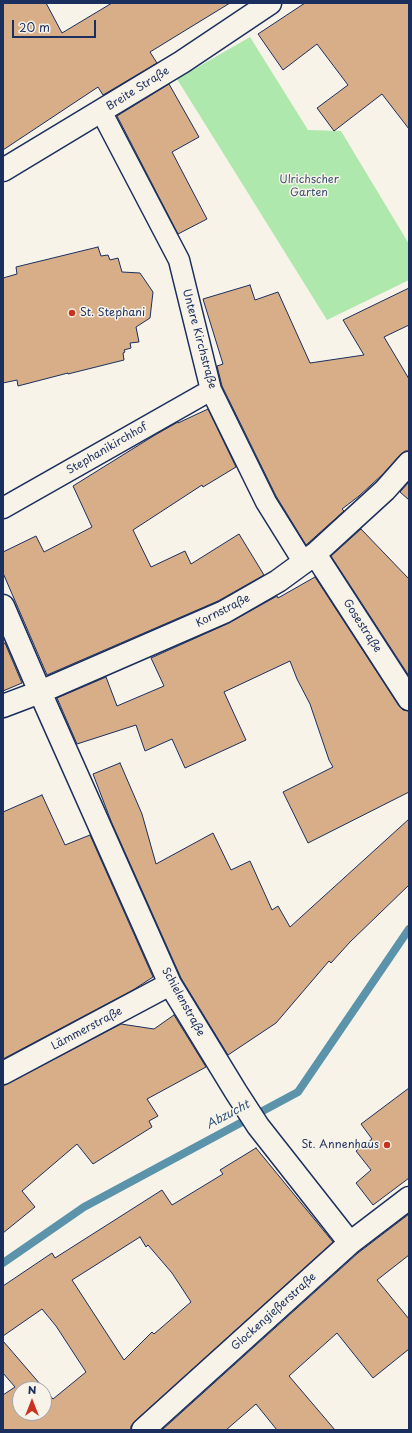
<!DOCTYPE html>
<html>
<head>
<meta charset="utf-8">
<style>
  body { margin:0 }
  #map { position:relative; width:412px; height:1433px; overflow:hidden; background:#f7f3e8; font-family:"Playpen Sans",sans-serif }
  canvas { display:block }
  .frame { position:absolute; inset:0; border:4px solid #1b2f5e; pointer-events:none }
  .north { position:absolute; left:12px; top:1381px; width:40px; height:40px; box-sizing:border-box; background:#f7f3e8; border:1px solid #9fa5b1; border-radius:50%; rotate:0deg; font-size:11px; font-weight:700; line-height:16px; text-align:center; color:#1b2f5e }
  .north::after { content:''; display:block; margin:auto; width:14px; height:18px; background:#c8321e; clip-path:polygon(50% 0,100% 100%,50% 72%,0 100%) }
  .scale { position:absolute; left:12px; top:20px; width:84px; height:18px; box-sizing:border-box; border:2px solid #1b2f5e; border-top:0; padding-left:5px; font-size:12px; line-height:14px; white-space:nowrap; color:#1b2f5e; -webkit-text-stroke:3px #f7f3e8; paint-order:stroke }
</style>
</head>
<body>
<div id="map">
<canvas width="412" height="1433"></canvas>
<div class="frame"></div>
<div class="north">N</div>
<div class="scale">20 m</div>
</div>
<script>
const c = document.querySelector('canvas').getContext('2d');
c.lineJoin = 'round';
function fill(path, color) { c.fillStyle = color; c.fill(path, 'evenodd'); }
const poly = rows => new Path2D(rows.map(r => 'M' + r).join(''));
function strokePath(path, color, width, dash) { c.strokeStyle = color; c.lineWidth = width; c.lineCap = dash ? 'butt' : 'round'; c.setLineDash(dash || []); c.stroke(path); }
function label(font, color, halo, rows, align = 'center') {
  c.font = font + ' "Playpen Sans",sans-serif'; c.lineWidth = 3; c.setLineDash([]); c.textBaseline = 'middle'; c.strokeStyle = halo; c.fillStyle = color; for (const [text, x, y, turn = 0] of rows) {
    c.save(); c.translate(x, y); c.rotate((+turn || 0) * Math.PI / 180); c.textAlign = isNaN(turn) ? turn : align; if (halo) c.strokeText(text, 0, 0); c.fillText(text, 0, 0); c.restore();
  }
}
fill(poly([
  [250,37,308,130,341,131,409,244,409,280,327,320,177,79]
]), '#aee8ad');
strokePath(poly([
  [3,1263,84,1207,298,1092,409,929]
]), '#5b93ab', 8);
const building = poly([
  [3,3,46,3,62,33,112,3,230,3,150,52,157,63,103,95,98,87,3,150,3,3],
  [305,3,409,3,409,129,382,94,334,131,317,108,348,85,317,44,283,70,258,34,305,3],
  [169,84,199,137,172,152,207,219,178,234,117,116,169,84],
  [98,247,101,256,108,255,110,260,118,258,122,272,140,273,153,292,150,318,136,327,139,342,130,343,131,348,124,350,125,352,123,353,124,360,68,374,68,373,18,386,17,380,3,383,3,278,17,274,16,267,98,247],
  [250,285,255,300,278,292,310,363,364,355,343,320,409,288,409,325,384,337,409,379,409,451,405,451,400,455,383,474,359,496,342,509,344,511,306,545,276,496,222,386,217,366,223,364,203,299,250,285],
  [208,409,236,467,203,487,202,485,133,530,151,567,185,551,191,564,239,534,264,575,218,601,47,675,3,573,3,552,36,536,44,552,92,527,73,486,155,435,178,422,178,423,208,409],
  [409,482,409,500,400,492,409,482],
  [361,529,409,579,409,676,331,556,361,529],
  [315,577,399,706,403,710,409,711,409,792,308,843,283,792,333,767,329,760,310,704,297,679,290,661,224,692,246,740,185,768,172,739,145,751,136,725,77,744,57,698,106,677,117,706,164,686,151,658,229,623,277,596,278,598,315,577],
  [5,643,22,683,3,691,3,644,5,643],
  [120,763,142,814,156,864,213,833,231,870,250,861,272,910,278,906,290,927,409,819,409,885,350,942,331,963,329,961,276,1023,228,1055,181,978,111,821,93,774,120,763],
  [42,795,65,845,90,835,153,977,133,990,3,1059,3,812,42,795],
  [174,1015,206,1067,147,1099,158,1116,149,1121,152,1127,93,1164,77,1144,22,1191,35,1207,3,1233,3,1086,121,1024,154,1029,174,1015],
  [409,1088,409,1178,373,1205,356,1183,371,1170,356,1151,372,1139,361,1124,409,1088],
  [256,1148,333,1242,135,1421,131,1426,131,1430,3,1430,3,1395,15,1387,3,1373,3,1341,53,1399,86,1372,56,1326,42,1309,3,1336,3,1286,52,1253,55,1258,162,1190,172,1205,223,1174,220,1170,256,1148],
  [140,1237,146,1247,148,1245,172,1273,191,1302,154,1334,152,1332,124,1360,72,1280,140,1237],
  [20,1389,44,1389,44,1413,20,1413,20,1389],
  [409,1214,409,1255,377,1280,409,1319,409,1349,373,1378,337,1333,289,1376,335,1430,277,1430,256,1404,226,1430,162,1430,358,1253,409,1214]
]);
fill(building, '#d7ae88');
strokePath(building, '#1b2f5e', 1);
const pedestrian = poly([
  [101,111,179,260,211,390,266,502,304,563],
  [3,508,211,390]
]);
const minor = poly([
  [3,170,182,62,270,3],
  [315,554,409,699],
  [3,606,40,692,170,984,236,1092,258,1126,350,1243],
  [3,706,40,692,224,612,278,581,315,554,385,490,409,463],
  [3,1073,170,984],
  [143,1430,350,1243,409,1198]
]);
strokePath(pedestrian, '#1b2f5e', 23);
strokePath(minor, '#1b2f5e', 25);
strokePath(pedestrian, '#f7f3e8', 20);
strokePath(minor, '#f7f3e8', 22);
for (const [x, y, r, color] of [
  [72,313,4,"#c8321e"],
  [387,1145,4,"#c8321e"]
]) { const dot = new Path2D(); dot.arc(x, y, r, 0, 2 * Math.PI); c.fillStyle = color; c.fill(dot); strokePath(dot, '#f7f3e8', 1.5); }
label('11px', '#1b2f5e', '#f7f3e8', [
  ["Breite Straße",138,89,-32],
  ["Untere Kirchstraße",199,339,75],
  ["Stephanikirchhof",107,449,-30],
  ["Kornstraße",223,611,-27],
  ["Gosestraße",362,626,57],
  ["Schielenstraße",183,1002,61],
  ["Lämmerstraße",87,1029,-28],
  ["Glockengießerstraße",274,1312,-42]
]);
label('11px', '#38546e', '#f7f3e8', [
  ["Ulrichscher",309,180],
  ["Garten",309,193]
]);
label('11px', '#1b2f5e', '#f7f3e8', [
  ["St. Stephani",80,313],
  ["St. Annenhaus",379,1145,"right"]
], 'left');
label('italic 12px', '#36587e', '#f7f3e8', [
  ["Abzucht",228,1115,-28]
]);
</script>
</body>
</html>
